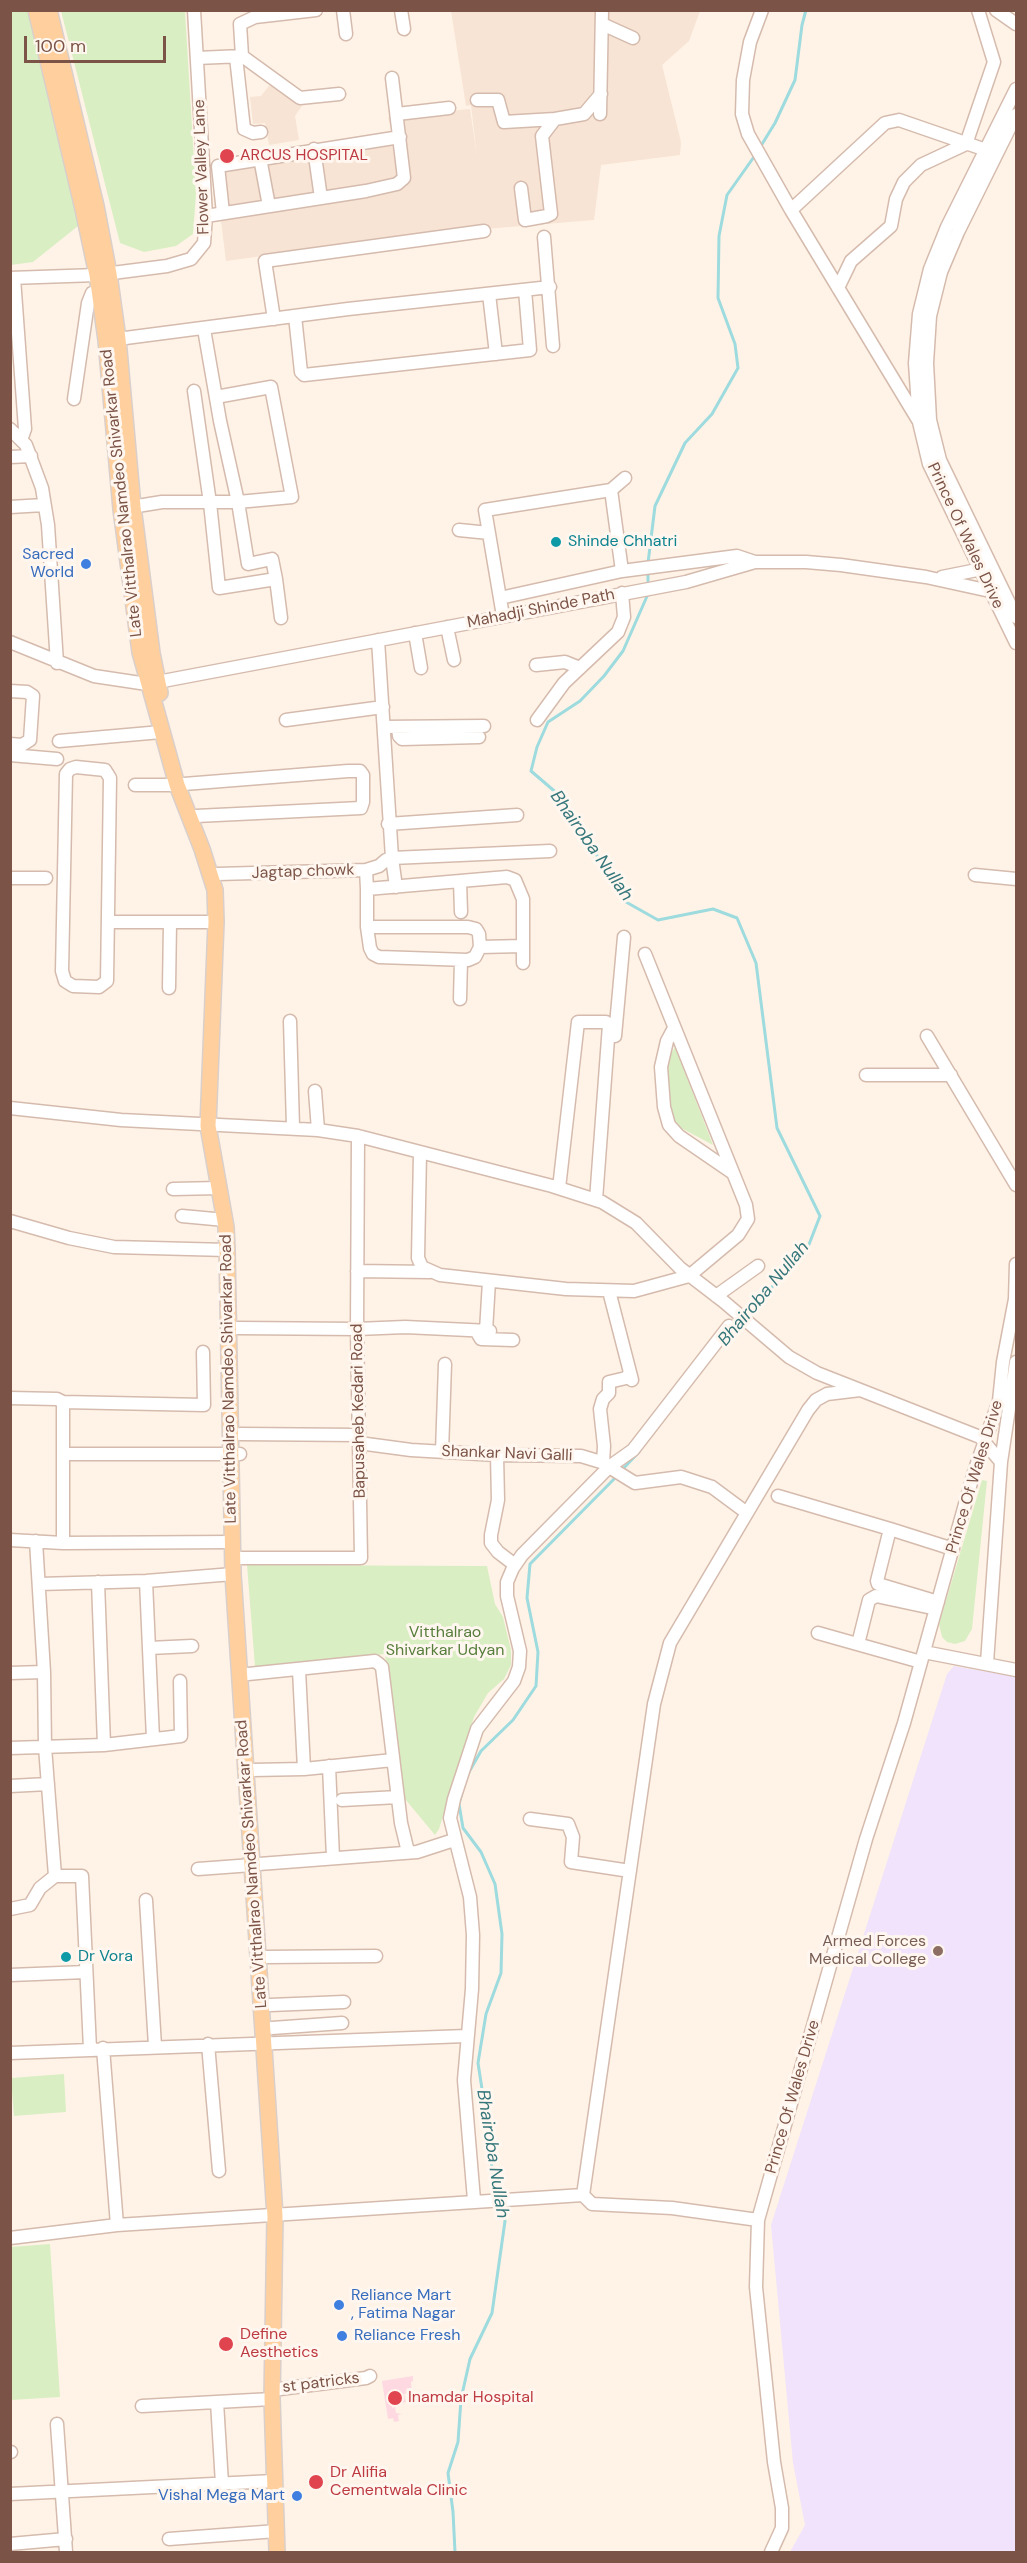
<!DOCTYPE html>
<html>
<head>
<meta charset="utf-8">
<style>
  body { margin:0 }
  #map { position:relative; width:1027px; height:2563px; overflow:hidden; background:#fff3e7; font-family:"DM Sans",sans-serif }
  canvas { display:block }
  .frame { position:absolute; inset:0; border:12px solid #7c5447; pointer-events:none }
  .scale { position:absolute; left:24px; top:36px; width:142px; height:27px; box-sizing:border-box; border:3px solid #7c5447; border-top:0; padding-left:8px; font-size:18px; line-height:21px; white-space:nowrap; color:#7c5447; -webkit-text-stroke:4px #fff7ef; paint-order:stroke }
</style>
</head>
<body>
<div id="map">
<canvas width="1027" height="2563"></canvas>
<div class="frame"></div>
<div class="scale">100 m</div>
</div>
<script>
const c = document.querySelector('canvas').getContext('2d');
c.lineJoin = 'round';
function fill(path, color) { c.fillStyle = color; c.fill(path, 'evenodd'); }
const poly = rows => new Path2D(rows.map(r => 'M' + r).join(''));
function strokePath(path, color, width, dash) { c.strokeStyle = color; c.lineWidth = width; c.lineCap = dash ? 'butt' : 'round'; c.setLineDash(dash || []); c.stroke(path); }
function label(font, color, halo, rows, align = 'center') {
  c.font = font + ' "DM Sans",sans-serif'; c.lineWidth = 6; c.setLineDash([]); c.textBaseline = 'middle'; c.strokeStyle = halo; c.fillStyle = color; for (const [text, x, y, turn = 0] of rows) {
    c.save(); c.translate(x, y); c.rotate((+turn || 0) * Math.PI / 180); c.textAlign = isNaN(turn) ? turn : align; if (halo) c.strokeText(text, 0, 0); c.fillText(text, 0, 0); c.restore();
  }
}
fill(poly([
  [451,11,700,11,689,41,662,65,681,142,680,155,601,165,594,220,485,229,485,226,226,261,214,165,394,143,388,117,470,109,477,157,471,105,466,106],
  [272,82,302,106,295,116,299,140,269,145,265,123,253,124,250,97,261,96]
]), '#f7e4d4');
fill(poly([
  [954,1666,1016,1677,1016,2552,790,2552,805,2525,793,2463,771,2225,947,1674]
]), '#f0e3fb');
fill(poly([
  [413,2376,413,2381,411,2382,412,2392,404,2394,406,2402,392,2405,392,2408,395,2407,396,2413,402,2414,398,2415,399,2421,394,2422,393,2418,388,2419,382,2381]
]), '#fed9e1');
fill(poly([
  [10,11,30,11,83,222,33,262,11,265],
  [61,11,185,11,196,194,193,234,176,246,144,252,120,243],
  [675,1047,713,1145,668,1121,667,1061],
  [982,1480,987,1481,972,1629,965,1641,955,1644,947,1642,942,1637,939,1624],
  [247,1565,487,1566,495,1604,503,1617,511,1650,511,1665,504,1679,488,1693,474,1717,439,1829,435,1835,400,1793,385,1654,255,1667],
  [64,2074,66,2112,14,2116,11,2078],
  [50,2244,60,2397,11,2400,11,2247]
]), '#d9efc3');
strokePath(poly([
  [759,149,775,123,795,80,802,25,806,10],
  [648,563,655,506,685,443,712,414,738,368,735,344,718,298,719,236,727,195,756,154],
  [648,570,648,587],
  [648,594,623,651,604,676,580,701,548,722,537,747,531,771,559,795,626,902,658,920,713,909,737,918,756,963,777,1128,820,1216,808,1247,745,1317],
  [621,1471,639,1452],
  [469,1772,481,1751,513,1720,536,1686,538,1652,527,1598,530,1564,617,1476],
  [462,1792,459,1804,463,1828,481,1852,495,1884,502,1934,501,1973,486,2014,478,2063,490,2141,492,2171,498,2196],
  [455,2552,453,2512,448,2473,458,2442,461,2399,470,2359,492,2313,505,2221,500,2203]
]), '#9ddbde', 3);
const minor = poly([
  [343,10,346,34],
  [401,10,404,29],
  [762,10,750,42,743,80,742,114,748,134,791,210,918,420],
  [996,10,1016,24],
  [602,24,633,38],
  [242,56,240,24,255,17,316,10],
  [236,57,244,129,253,133,261,132],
  [197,58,242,56,300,98,339,94],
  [1016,89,947,227,930,269,919,314,915,363,919,422,929,464,1016,643],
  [477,100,498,100,504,122,555,119],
  [397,114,449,108],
  [600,114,602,10],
  [1016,115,958,232,941,272,930,316,927,363,930,420,940,460,1016,617],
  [314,149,321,198],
  [260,158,269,206],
  [521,188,525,220,547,216,551,214,542,136,555,119,584,114,601,94],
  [791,210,885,123,899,120,986,150],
  [223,213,218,166,400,137],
  [206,216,366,191,397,184,404,178,392,78],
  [544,237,553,346],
  [10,278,97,275,167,266,191,259,204,243,206,216,194,10],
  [14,278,25,429,21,440],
  [838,288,851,261,891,226,896,199,904,182,921,165,966,144,994,62,978,10],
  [489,294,496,354],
  [295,316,301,372,304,375,530,350,525,290],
  [274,319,265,261,484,231],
  [110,340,348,309,550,287],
  [194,391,210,503,219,588,276,579,281,618],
  [216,397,271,387,292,497,238,502,248,564,272,559,276,579],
  [74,399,88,303,92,293,99,291],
  [10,429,26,445,42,488,48,525,57,663],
  [10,457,31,456],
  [611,490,625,478],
  [10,507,44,505],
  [125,508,162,502,238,502,220,421,204,329],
  [459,530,489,533],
  [942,577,987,568],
  [500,598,622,571,737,556,755,562],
  [503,616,485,510,611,490,622,571],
  [447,627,454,660],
  [415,633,421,668],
  [10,642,94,676,147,684,686,582,755,562,806,562,841,565,926,577,990,591,1001,586],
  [536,665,565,662,580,668],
  [10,691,27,692,33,696,30,740,22,745,10,744],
  [286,720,383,707],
  [537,720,564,683,618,632,624,617,622,593],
  [384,727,484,726],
  [398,727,399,736,402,739,479,737],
  [59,741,161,732],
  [10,755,57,759],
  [76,767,105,770,110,778,107,981,99,987,73,986,65,981,62,971,66,774,70,769,76,767],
  [184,784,348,771,360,771,363,775,363,802,361,808,196,816],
  [135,785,177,785],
  [388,824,517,815],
  [366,870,367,889,507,877,515,880,523,899,523,963],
  [217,874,366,870,379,866,386,860,392,858,378,640],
  [975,875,1016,879],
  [10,878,46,878],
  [460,881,461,912],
  [396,887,392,858,550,851],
  [108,922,216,922],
  [367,927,468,927,476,929,479,934,480,947,475,957,468,960,379,957,373,954,370,948,367,927,367,889],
  [480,947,523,946],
  [169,988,170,923],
  [460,999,461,960],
  [290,1021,293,1127],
  [674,1028,667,1041,661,1067,664,1107,669,1125,679,1136,733,1173],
  [615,1036,624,937],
  [927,1036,1016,1185],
  [866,1075,951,1075],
  [315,1091,318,1130],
  [10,1108,121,1120,318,1130,358,1136,552,1186,602,1202,636,1223,680,1268,723,1301,789,1357,817,1373,980,1437,1001,1462],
  [420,1152,418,1258,422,1267,440,1275,566,1289,634,1291,689,1276,738,1235,748,1219,746,1205,645,954],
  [559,1188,578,1022,606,1022,609,1025,596,1200],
  [173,1189,219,1188],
  [182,1216,225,1220],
  [10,1221,69,1238,114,1247,227,1250],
  [357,1271,430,1272],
  [609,1291,632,1380],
  [716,1296,758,1266],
  [237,1328,357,1329,405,1327,490,1331],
  [486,1331,489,1281],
  [478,1334,481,1339,513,1340],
  [10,1398,57,1399,63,1402,63,1543,10,1540],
  [63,1402,204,1405,203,1352],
  [240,1434,359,1435],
  [359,1443,411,1450,497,1455,581,1456,601,1462,635,1483,681,1477,712,1487,747,1513],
  [442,1452,445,1364],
  [63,1454,240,1454],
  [497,1455,498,1500,491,1535,491,1543,498,1552,515,1565],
  [603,1463,604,1446,600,1409,603,1399,609,1393,609,1382,626,1378,630,1373],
  [778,1496,890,1529],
  [36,1541,44,1672,45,1747,55,1876],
  [63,1543,233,1542],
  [233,1558,361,1558,357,1329,358,1136],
  [146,1581,153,1739],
  [98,1582,104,1745],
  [39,1584,146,1581,233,1574],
  [938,1602,878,1584,877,1581,890,1529,953,1549],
  [818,1633,921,1662],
  [858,1644,869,1600,876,1596,932,1608],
  [149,1648,192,1646],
  [924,1652,1016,1670],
  [987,1663,1001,1462,1016,1362],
  [299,1670,304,1769],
  [10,1673,44,1672],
  [248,1674,375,1661,379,1664,382,1667,401,1823,408,1852],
  [10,1748,104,1745,181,1736,180,1681],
  [329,1766,333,1858],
  [252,1770,304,1769,393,1760],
  [10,1786,48,1784],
  [342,1800,398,1797],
  [530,1819,568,1824,573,1837,571,1862,630,1871],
  [259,1864,417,1852,454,1840],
  [198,1869,252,1865],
  [146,1900,155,2046],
  [10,1909,30,1905,40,1888,55,1876,82,1876,90,2049],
  [266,1957,376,1956],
  [10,1975,86,1972],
  [270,2005,344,2002],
  [272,2028,342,2023],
  [208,2044,219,2171],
  [103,2048,117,2225],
  [10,2053,466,2036],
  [583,2195,654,1704,670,1643,808,1410,816,1400,827,1394,860,1390],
  [474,2200,464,2080,472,1989,473,1935,470,1897,450,1818,454,1799,477,1729,514,1681,519,1667,520,1651,507,1596,507,1582,513,1568,522,1555,609,1467,633,1450,729,1326],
  [10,2238,117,2225,583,2195,592,2204,672,2208,758,2220],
  [272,2390,366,2378,370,2376],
  [217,2402,222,2484],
  [142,2406,272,2399],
  [57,2424,66,2552],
  [10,2452,11,2452],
  [10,2494,274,2481],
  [169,2539,277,2531],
  [10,2544,66,2539],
  [771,2552,782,2528,782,2508,774,2462,756,2287,758,2220,866,1839,904,1723,974,1472,999,1401,1003,1362,1015,1299,1016,1264]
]);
const major = poly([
  [36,10,83,209,97,275,106,340,121,509,140,652,177,785,202,849,215,890,216,922,208,1126,226,1227,227,1250,233,1574,275,2216,272,2399,277,2552],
  [49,10,96,206,109,274,118,339,133,507,152,653,160,693]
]);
strokePath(minor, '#d5bbad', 15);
strokePath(major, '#dacfcb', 18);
strokePath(minor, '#fff', 12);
strokePath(major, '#ffd09d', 15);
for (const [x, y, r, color] of [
  [227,156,8,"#e0444e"],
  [556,542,6,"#0f9aa8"],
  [86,564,6,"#3f7fe0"],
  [938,1951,6,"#8d6e63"],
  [66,1957,6,"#0f9aa8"],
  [339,2305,6,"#3f7fe0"],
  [342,2336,6,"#3f7fe0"],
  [226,2344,8,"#e0444e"],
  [395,2398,8,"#e0444e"],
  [316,2482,8,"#e0444e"],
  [297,2496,6,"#3f7fe0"]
]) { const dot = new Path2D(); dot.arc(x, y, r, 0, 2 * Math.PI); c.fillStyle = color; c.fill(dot); strokePath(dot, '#fff7ef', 2); }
label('16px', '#be3a42', '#fff7ef', [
  ["ARCUS HOSPITAL",240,156],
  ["Define",240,2335],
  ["Aesthetics",240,2353],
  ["Inamdar Hospital",408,2398],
  ["Dr Alifia",330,2473],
  ["Cementwala Clinic",330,2491]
], 'left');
label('16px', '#7c5447', '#fff7ef', [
  ["Flower Valley Lane",202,167,-92],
  ["Late Vitthalrao Namdeo Shivarkar Road",122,493,-96],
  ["Prince Of Wales Drive",965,536,65],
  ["Mahadji Shinde Path",541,609,-11],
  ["Jagtap chowk",303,872,-2],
  ["Late Vitthalrao Namdeo Shivarkar Road",229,1379,-91],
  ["Bapusaheb Kedari Road",359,1411,-91],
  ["Shankar Navi Galli",507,1454,2],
  ["Prince Of Wales Drive",975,1477,-73],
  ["Late Vitthalrao Namdeo Shivarkar Road",252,1864,-94],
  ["Prince Of Wales Drive",793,2097,-74],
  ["st patricks",321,2383,-7]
]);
label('16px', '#0d838f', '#fff7ef', [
  ["Shinde Chhatri",568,542],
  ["Dr Vora",78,1957]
], 'left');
label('16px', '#366cbe', '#fff7ef', [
  ["Sacred",74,555],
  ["World",74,573],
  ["Reliance Mart",351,2296,"left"],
  [", Fatima Nagar",351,2314,"left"],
  ["Reliance Fresh",354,2336,"left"],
  ["Vishal Mega Mart",285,2496]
], 'right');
label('16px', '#567d3b', '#fff7ef', [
  ["Vitthalrao",445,1633],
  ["Shivarkar Udyan",445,1651]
]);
label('16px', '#785e54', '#fff7ef', [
  ["Armed Forces",926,1942],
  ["Medical College",926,1960]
], 'right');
label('italic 18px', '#36777b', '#fff7ef', [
  ["Bhairoba Nullah",591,846,55],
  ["Bhairoba Nullah",764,1294,-50],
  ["Bhairoba Nullah",492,2154,81]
]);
</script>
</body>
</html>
